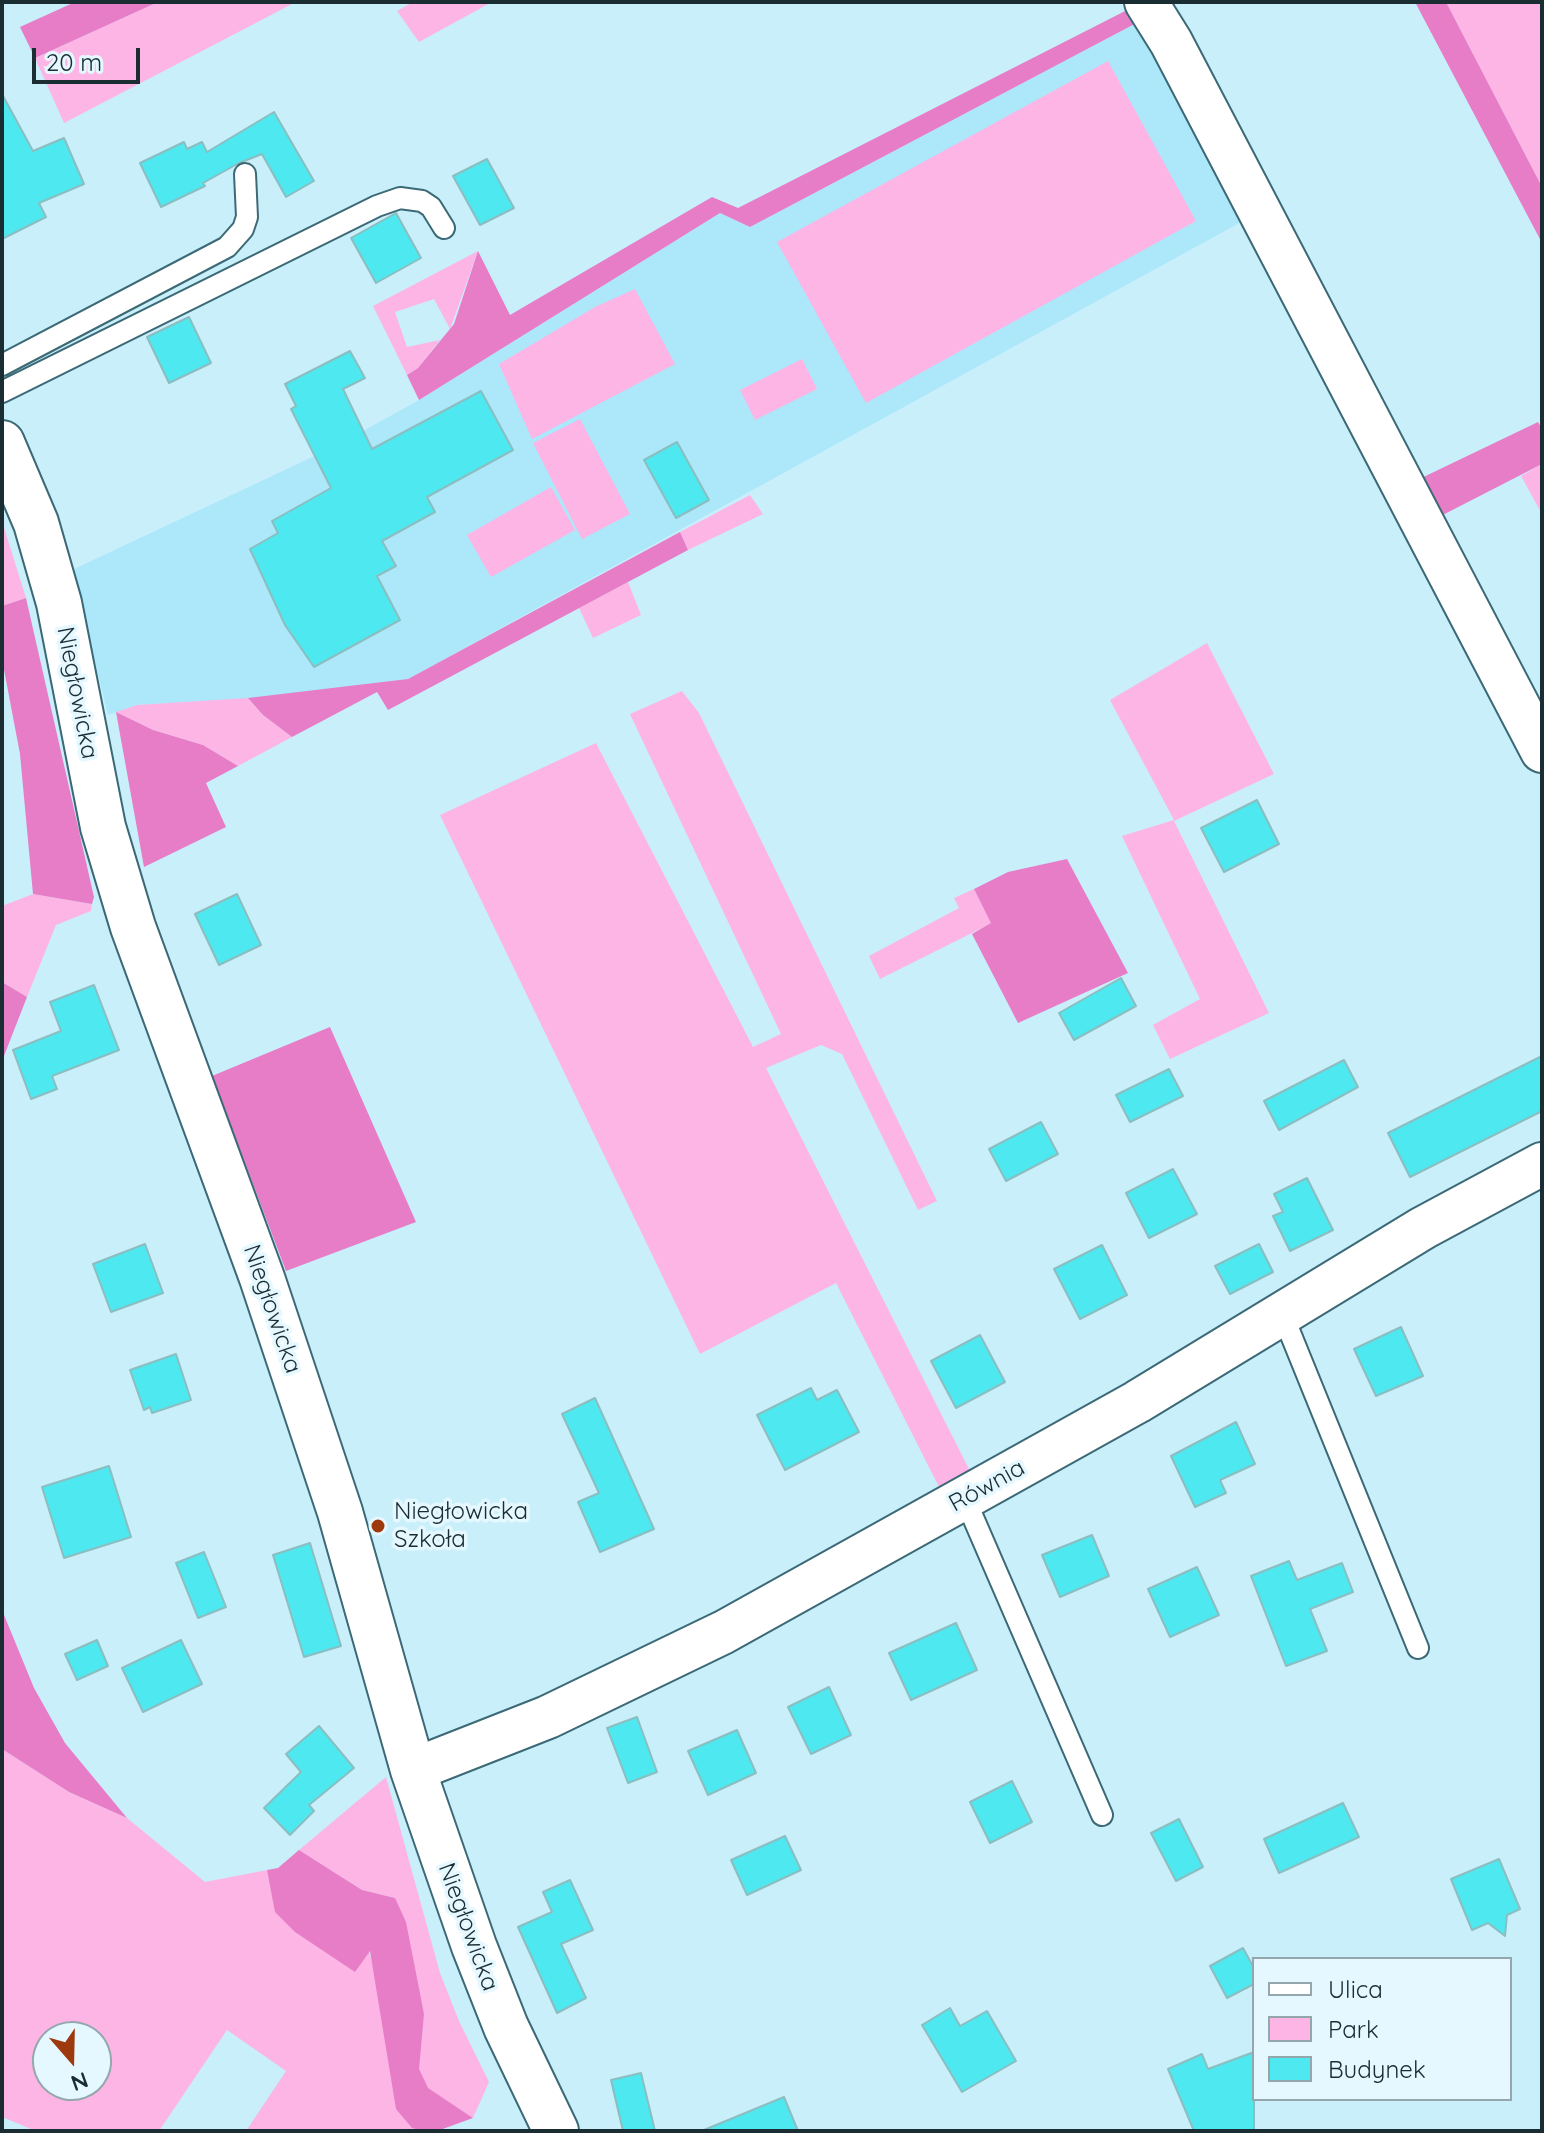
<!DOCTYPE html>
<html>
<head>
<meta charset="utf-8">
<style>
  body { margin:0 }
  #map { position:relative; width:1544px; height:2133px; overflow:hidden; background:#c9effb; font-family:Quicksand,sans-serif }
  canvas { display:block }
  .frame { position:absolute; inset:0; border:4px solid #1a2d33; pointer-events:none }
  .legend { position:absolute; left:1252px; top:1957px; width:260px; height:144px; box-sizing:border-box; background:#e6f8ff; border:2px solid #94a7ad; margin:0; padding:10px 14px; list-style:none; font-size:24px; color:#1a2d33 }
  .legend li { display:flex; align-items:center; gap:16px; height:40px }
  .legend b { width:40px; border:2px solid #94a7ad }
  .north { position:absolute; left:32px; top:2021px; width:80px; height:80px; box-sizing:border-box; background:#e6f8ff; border:2px solid #94a7ad; border-radius:50%; rotate:160deg; font-size:22px; font-weight:700; line-height:32px; text-align:center; color:#1a2d33 }
  .north::after { content:''; display:block; margin:auto; width:28px; height:36px; background:#9e390d; clip-path:polygon(50% 0,100% 100%,50% 72%,0 100%) }
  .scale { position:absolute; left:32px; top:48px; width:108px; height:36px; box-sizing:border-box; border:4px solid #1a2d33; border-top:0; padding-left:10px; font-size:24px; line-height:28px; white-space:nowrap; color:#1a2d33; -webkit-text-stroke:6px #e6f8ff; paint-order:stroke }
</style>
</head>
<body>
<div id="map">
<canvas width="1544" height="2133"></canvas>
<div class="frame"></div>
<ul class="legend">
<li><b style="height:10px;background:#fff"></b>Ulica</li>
<li><b style="height:22px;background:#fdb5e5"></b>Park</li>
<li><b style="height:22px;background:#4de8f0"></b>Budynek</li>
</ul>
<div class="north">N</div>
<div class="scale">20 m</div>
</div>
<script>
const c = document.querySelector('canvas').getContext('2d');
c.lineJoin = 'round';
function fill(path, color) { c.fillStyle = color; c.fill(path, 'evenodd'); }
const poly = rows => new Path2D(rows.map(r => 'M' + r).join(''));
function strokePath(path, color, width, dash) { c.strokeStyle = color; c.lineWidth = width; c.lineCap = dash ? 'butt' : 'round'; c.setLineDash(dash || []); c.stroke(path); }
function label(font, color, halo, rows, align = 'center') {
  c.font = font + ' Quicksand,sans-serif'; c.lineWidth = 7; c.setLineDash([]); c.textBaseline = 'middle'; c.strokeStyle = halo; c.fillStyle = color; for (const [text, x, y, turn = 0] of rows) {
    c.save(); c.translate(x, y); c.rotate((+turn || 0) * Math.PI / 180); c.textAlign = isNaN(turn) ? turn : align; if (halo) c.strokeText(text, 0, 0); c.fillText(text, 0, 0); c.restore();
  }
}
fill(poly([
  [1144,19,1252,216,408,679,266,698,137,705,108,715,72,570,338,445,419,400,720,213,750,227]
]), '#ade7fa');
fill(poly([
  [158,2,296,2,64,123,35,58],
  [413,2,492,2,419,42,397,11],
  [1446,2,1542,2,1542,187],
  [1108,61,1196,221,866,403,777,242],
  [478,251,450,329,434,299,395,312,407,347,440,340,418,368,407,375,373,306],
  [635,289,675,364,532,439,499,364,595,307],
  [802,359,817,389,755,420,740,390],
  [580,419,630,514,582,539,533,443],
  [1542,464,1542,514,1521,476],
  [551,487,575,530,491,577,467,535],
  [750,495,763,514,688,550,680,532],
  [2,521,26,598,2,606],
  [628,582,641,615,593,638,579,608],
  [1207,643,1274,774,1174,821,1269,1013,1170,1059,1153,1025,1200,999,1122,836,1174,820,1110,700],
  [682,691,699,713,937,1201,918,1210,842,1054,821,1045,766,1068,970,1471,941,1491,836,1283,700,1354,440,815,596,743,753,1047,781,1034,630,714],
  [248,698,263,715,292,737,238,766,203,745,153,730,116,712,137,705],
  [974,889,992,923,880,979,869,956,959,908,954,898],
  [33,894,92,904,91,911,56,925,27,997,2,982,2,906],
  [2,1749,69,1792,127,1818,205,1882,267,1870,276,1912,355,1971,369,1950,412,2128,423,2131,246,2131,286,2071,227,2030,159,2131,36,2131,2,2117],
  [48,2037,96,2037,96,2085,48,2085],
  [386,1777,440,1973,459,2021,489,2082,473,2118,427,2088,418,2069,424,2014,395,1898,362,1890,299,1850]
]), '#fdb5e5');
fill(poly([
  [75,2,158,2,35,58,20,27],
  [1415,2,1446,2,1542,187,1542,243],
  [1135,6,1144,19,750,227,720,213,419,400,407,375,418,368,454,324,478,251,510,315,712,197,738,208],
  [1538,422,1542,429,1542,464,1431,521,1411,483],
  [680,532,688,550,388,710,377,692,292,737,263,715,248,698,408,679],
  [26,598,94,897,92,904,33,894,20,754,2,659,2,606],
  [116,712,153,730,203,745,238,766,206,783,226,827,144,867],
  [1067,859,1128,973,1018,1023,972,934,991,923,974,889,1008,872],
  [2,982,27,997,2,1061],
  [330,1027,416,1222,286,1271,212,1076],
  [2,1610,34,1688,65,1743,127,1818,69,1792,2,1749],
  [299,1850,362,1890,395,1898,406,1922,424,2014,419,2069,428,2088,473,2118,437,2131,423,2131,412,2128,396,2109,370,1951,355,1972,295,1932,275,1912,267,1870,278,1868]
]), '#e77cc7');
const building = poly([
  [2,94,33,151,64,138,84,184,39,203,46,217,2,239,2,94],
  [274,112,314,181,286,197,262,154,239,163,203,183,205,186,161,207,140,163,184,142,187,149,202,142,207,152,274,112],
  [487,159,514,208,480,225,453,176,487,159],
  [396,213,421,258,376,283,351,238,396,213],
  [189,317,211,363,169,383,147,337,189,317],
  [350,351,365,378,343,389,372,449,481,391,513,450,427,497,435,512,382,541,396,566,377,576,400,620,314,667,285,625,250,549,278,533,272,521,331,488,291,409,296,406,285,384,350,351],
  [677,442,709,500,676,518,644,460,677,442],
  [1257,800,1279,844,1224,872,1201,828,1257,800],
  [237,894,261,945,219,965,195,914,237,894],
  [1121,978,1136,1006,1074,1040,1059,1013,1121,978],
  [94,985,119,1050,52,1076,57,1089,31,1099,13,1050,61,1031,50,1002,94,985],
  [1542,1056,1542,1111,1410,1177,1388,1133,1542,1056],
  [1344,1060,1358,1087,1279,1130,1264,1101,1344,1060],
  [1169,1069,1183,1096,1130,1122,1116,1095,1169,1069],
  [1041,1122,1058,1154,1006,1181,989,1149,1041,1122],
  [1173,1169,1197,1214,1149,1238,1126,1193,1173,1169],
  [1307,1178,1333,1230,1290,1251,1273,1216,1283,1212,1274,1194,1307,1178],
  [145,1244,163,1293,111,1312,93,1264,145,1244],
  [1259,1244,1273,1272,1230,1294,1215,1266,1259,1244],
  [1102,1245,1127,1295,1080,1319,1054,1269,1102,1245],
  [1401,1327,1423,1376,1376,1396,1354,1349,1401,1327],
  [980,1335,1005,1382,956,1408,931,1361,980,1335],
  [176,1354,191,1400,152,1413,150,1407,144,1410,130,1370,176,1354],
  [811,1388,817,1400,837,1390,859,1432,785,1470,757,1415,811,1388],
  [595,1398,654,1529,600,1552,578,1502,599,1493,562,1414,595,1398],
  [1236,1422,1255,1464,1220,1480,1226,1493,1195,1507,1171,1456,1236,1422],
  [109,1466,131,1537,64,1558,42,1487,109,1466],
  [1092,1535,1109,1576,1060,1597,1042,1555,1092,1535],
  [310,1543,341,1646,304,1657,273,1555,310,1543],
  [204,1552,226,1607,198,1618,176,1563,204,1552],
  [1289,1561,1297,1580,1342,1563,1353,1592,1310,1609,1327,1651,1286,1666,1251,1576,1289,1561],
  [1197,1567,1219,1615,1170,1637,1148,1589,1197,1567],
  [956,1623,977,1670,911,1700,889,1653,956,1623],
  [97,1640,108,1666,77,1680,65,1654,97,1640],
  [181,1640,202,1684,143,1712,122,1668,181,1640],
  [829,1687,851,1735,811,1754,788,1707,829,1687],
  [637,1717,657,1772,628,1783,607,1728,637,1717],
  [319,1726,354,1768,309,1805,314,1811,290,1835,264,1808,301,1772,286,1754,319,1726],
  [737,1730,756,1773,708,1795,688,1751,737,1730],
  [1012,1781,1032,1822,990,1843,970,1802,1012,1781],
  [1343,1803,1359,1837,1279,1873,1264,1839,1343,1803],
  [1179,1819,1203,1867,1176,1881,1151,1833,1179,1819],
  [785,1836,801,1870,747,1895,731,1860,785,1836],
  [1499,1859,1520,1909,1507,1915,1505,1936,1488,1923,1472,1930,1451,1879,1499,1859],
  [570,1880,593,1930,561,1944,586,1998,557,2013,518,1927,552,1912,543,1892,570,1880],
  [1243,1948,1254,1968,1254,1984,1227,1998,1210,1966,1243,1948],
  [950,2008,960,2026,987,2011,1016,2061,962,2092,922,2025,950,2008],
  [1254,2052,1254,2131,1194,2131,1168,2069,1202,2054,1208,2069,1254,2052],
  [641,2073,655,2131,623,2131,611,2080,641,2073],
  [784,2097,798,2131,704,2131,704,2130,784,2097]
]);
fill(building, '#4de8f0');
strokePath(building, '#8abec0', 2);
const lane = poly([
  [2,365,227,247,243,229,247,217,245,174],
  [2,392,377,206,400,198,422,201,431,207,444,228],
  [1282,1313,1418,1648],
  [965,1499,1102,1815]
]);
const street = poly([
  [1146,2,1171,42,1542,751],
  [413,1770,548,1717,724,1632,1137,1402,1423,1228,1542,1164]
]);
const secondary = poly([
  [2,443,36,523,59,603,103,827,133,927,262,1278,340,1512,413,1770,474,1946,506,2027,556,2131]
]);
strokePath(lane, '#3c6976', 24);
strokePath(street, '#3c6976', 46);
strokePath(secondary, '#3c6976', 48);
strokePath(lane, '#fff', 20);
strokePath(street, '#fff', 42);
strokePath(secondary, '#fff', 44);
for (const [x, y, r, color] of [
  [378,1526,8,"#9e390d"]
]) { const dot = new Path2D(); dot.arc(x, y, r, 0, 2 * Math.PI); c.fillStyle = color; c.fill(dot); strokePath(dot, '#e6f8ff', 3); }
label('24px', '#1a2d33', '#e6f8ff', [
  ["Niegłowicka",77,693,79],
  ["Niegłowicka",272,1309,71],
  ["Równia",987,1486,-29],
  ["Niegłowicka",468,1927,70]
]);
label('24px', '#1a2d33', '#e6f8ff', [
  ["Niegłowicka",394,1512],
  ["Szkoła",394,1540]
], 'left');
</script>
</body>
</html>
